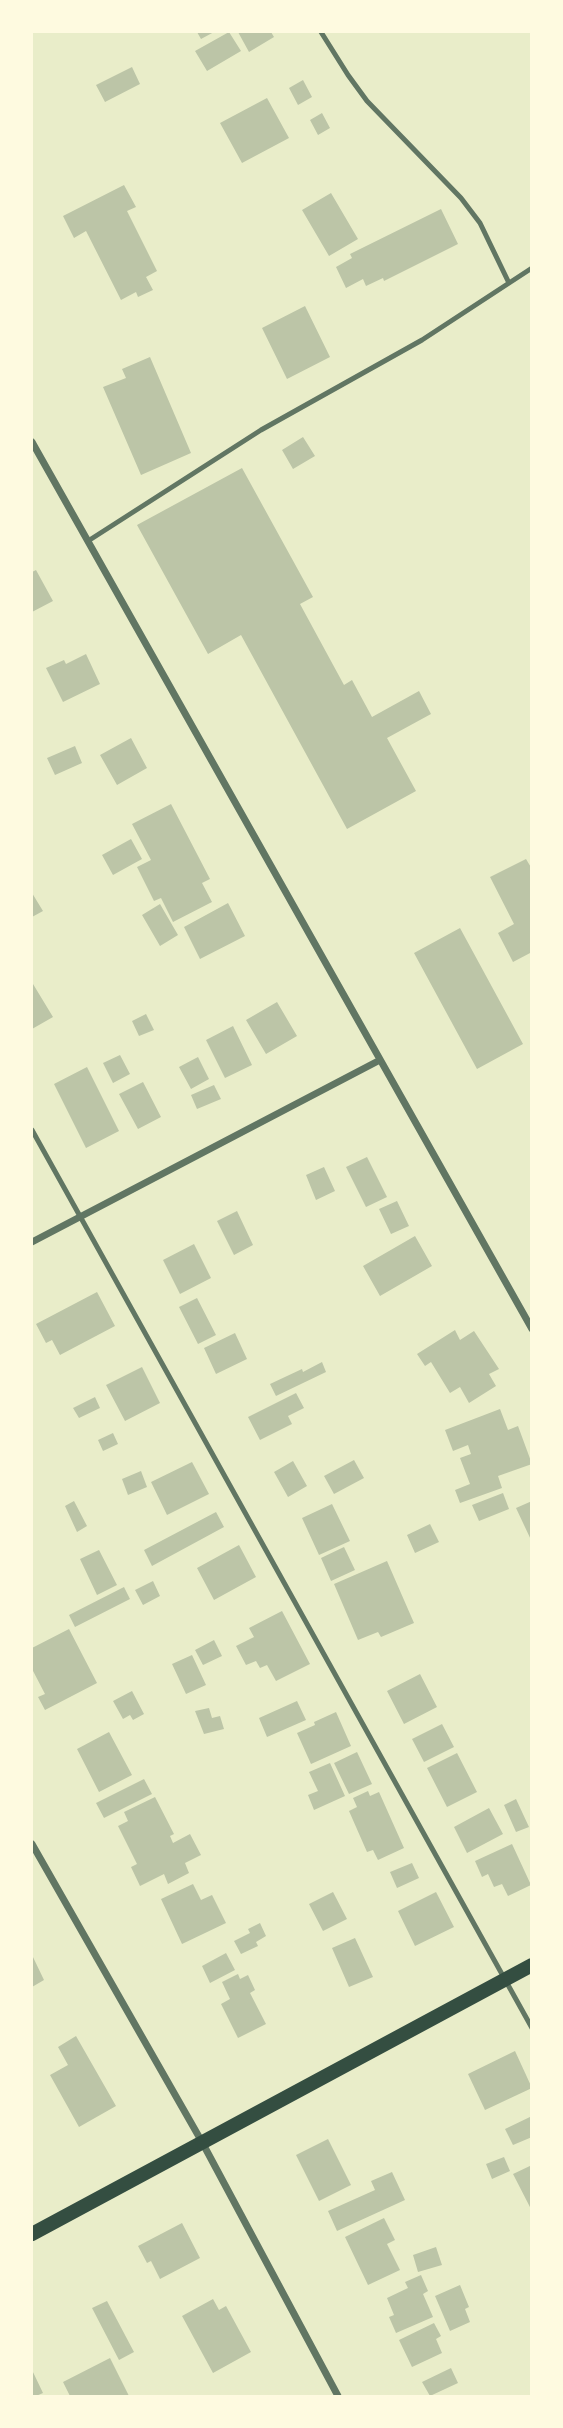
<!DOCTYPE html>
<html>
<head>
<meta charset="utf-8">
<style>
  body { margin:0 }
  #map { position:relative; width:563px; height:2428px; overflow:hidden; background:#e9edc9; font-family:"IBM Plex Sans",sans-serif }
  canvas { display:block }
  .frame { position:absolute; inset:0; border:33px solid #fefae0; pointer-events:none }
</style>
</head>
<body>
<div id="map">
<canvas width="563" height="2428"></canvas>
<div class="frame"></div>
</div>
<script>
const c = document.querySelector('canvas').getContext('2d');
c.lineJoin = 'round';
function fill(path, color) { c.fillStyle = color; c.fill(path, 'evenodd'); }
const poly = rows => new Path2D(rows.map(r => 'M' + r).join(''));
function strokePath(path, color, width, dash) { c.strokeStyle = color; c.lineWidth = width; c.lineCap = dash ? 'butt' : 'round'; c.setLineDash(dash || []); c.stroke(path); }
fill(poly([
  [197,32,214,32,201,39],
  [229,32,241,51,207,71,195,51],
  [238,32,271,32,274,37,249,52],
  [132,67,140,84,105,102,96,85],
  [303,80,312,97,298,105,289,88],
  [267,98,289,138,242,163,220,123],
  [322,113,330,128,318,135,310,120],
  [124,185,136,207,127,211,157,271,146,277,153,290,138,297,136,292,121,300,86,231,74,238,63,216],
  [331,193,358,239,329,256,302,210],
  [441,209,458,244,384,281,383,278,366,286,363,279,346,288,336,267,352,258,350,254],
  [305,306,330,357,287,379,262,328],
  [150,357,191,453,141,475,103,387,126,378,122,369],
  [303,437,315,456,293,469,282,450],
  [242,468,313,597,300,604,344,685,352,680,372,717,419,691,431,714,387,738,416,791,347,829,241,635,208,654,137,525],
  [36,570,53,601,32,612,32,572],
  [86,654,100,684,63,702,46,668,64,660,66,664],
  [131,738,147,768,117,785,100,755],
  [75,746,82,763,55,775,47,758],
  [171,804,210,879,202,883,212,902,173,922,161,898,154,901,137,867,151,860,132,824],
  [131,839,142,859,113,875,102,855],
  [526,859,532,869,532,952,513,962,498,933,514,924,490,877],
  [32,893,43,911,32,917],
  [228,903,245,936,200,959,184,927],
  [160,904,178,935,160,946,142,915],
  [460,928,523,1044,477,1069,414,953],
  [33,984,53,1017,32,1029,32,985],
  [277,1002,297,1036,266,1054,246,1020],
  [146,1014,154,1030,139,1036,132,1021],
  [233,1026,252,1065,225,1078,206,1040],
  [120,1055,130,1074,113,1083,103,1063],
  [198,1057,209,1079,191,1089,179,1067],
  [87,1067,119,1131,86,1148,54,1084],
  [143,1082,161,1117,138,1129,119,1094],
  [214,1085,221,1099,197,1109,191,1095],
  [367,1157,387,1197,366,1207,346,1167],
  [324,1167,335,1191,316,1200,306,1175],
  [397,1201,409,1226,391,1234,379,1209],
  [237,1211,253,1245,234,1255,217,1221],
  [415,1236,432,1266,380,1296,363,1266],
  [194,1244,211,1278,180,1294,163,1260],
  [97,1292,115,1326,60,1355,52,1340,46,1343,36,1324],
  [197,1298,216,1335,198,1344,179,1307],
  [455,1330,460,1340,474,1331,499,1369,489,1374,496,1386,469,1403,460,1387,450,1393,431,1362,425,1366,417,1354],
  [235,1333,247,1359,216,1374,204,1348],
  [322,1362,326,1372,276,1396,270,1384,302,1369,303,1372],
  [142,1367,160,1403,125,1421,106,1385],
  [296,1393,304,1408,288,1416,292,1424,260,1440,248,1417],
  [95,1397,100,1408,79,1418,73,1408],
  [500,1409,508,1430,518,1426,532,1464,498,1476,502,1488,460,1503,455,1490,470,1484,460,1458,471,1454,468,1445,453,1451,445,1430],
  [113,1433,118,1444,103,1451,98,1440],
  [354,1460,364,1478,334,1494,324,1476],
  [293,1461,307,1486,288,1497,274,1472],
  [192,1462,209,1494,167,1515,151,1482],
  [141,1471,147,1487,128,1495,122,1479],
  [503,1493,509,1509,479,1521,472,1505],
  [74,1501,87,1526,77,1532,65,1506],
  [532,1501,532,1542,516,1508],
  [332,1504,350,1541,319,1555,302,1518],
  [216,1512,224,1527,152,1566,144,1550],
  [430,1524,439,1542,415,1553,407,1535],
  [239,1545,256,1577,214,1600,197,1568],
  [344,1547,355,1570,331,1581,321,1558],
  [99,1550,117,1585,97,1595,80,1559],
  [387,1561,414,1623,381,1637,378,1632,358,1640,334,1584],
  [153,1581,160,1596,143,1605,135,1590],
  [124,1587,130,1599,75,1627,69,1615],
  [282,1611,310,1664,276,1681,267,1665,260,1668,256,1661,246,1665,236,1646,254,1637,249,1628],
  [69,1629,97,1683,45,1710,38,1697,45,1694,32,1669,32,1648],
  [214,1640,222,1656,203,1665,195,1650],
  [192,1655,206,1685,186,1694,172,1664],
  [420,1674,437,1707,404,1724,387,1691],
  [132,1691,144,1714,133,1720,130,1715,123,1719,113,1701],
  [297,1701,306,1720,267,1737,259,1718],
  [209,1708,212,1718,220,1716,224,1729,204,1734,195,1711],
  [336,1712,351,1746,311,1764,297,1733,315,1725,314,1722],
  [442,1724,454,1747,424,1762,412,1739],
  [109,1732,132,1775,99,1792,77,1749],
  [357,1752,372,1784,349,1794,334,1763],
  [457,1753,477,1792,447,1807,427,1768],
  [330,1763,345,1796,314,1810,308,1795,318,1791,309,1772],
  [144,1779,152,1794,104,1818,96,1803],
  [368,1791,370,1796,379,1792,404,1848,378,1860,373,1850,367,1852,349,1811,357,1807,353,1798],
  [155,1797,174,1834,170,1836,173,1843,190,1834,201,1855,185,1863,189,1873,168,1884,164,1874,140,1886,131,1867,137,1864,118,1826,128,1821,124,1812],
  [516,1799,529,1827,516,1832,504,1805],
  [489,1808,503,1834,467,1853,454,1827],
  [512,1844,531,1885,508,1896,502,1884,494,1887,488,1874,482,1877,475,1861],
  [412,1863,419,1878,397,1888,390,1872],
  [193,1884,201,1900,212,1895,226,1923,182,1944,161,1899],
  [333,1892,347,1919,323,1931,309,1904],
  [436,1892,454,1927,415,1946,398,1911],
  [260,1923,266,1936,256,1942,258,1946,241,1954,234,1941,250,1933,248,1929],
  [355,1938,373,1977,349,1987,332,1948],
  [226,1953,235,1970,210,1983,202,1966],
  [32,1955,44,1980,32,1987],
  [238,1974,240,1979,248,1975,255,1990,250,1993,266,2024,238,2038,221,2004,230,1999,222,1982],
  [76,2036,116,2106,79,2127,50,2075,68,2065,58,2047],
  [515,2051,532,2088,485,2110,468,2074],
  [532,2116,532,2137,513,2145,505,2129],
  [328,2139,351,2185,319,2201,296,2155],
  [504,2157,510,2171,492,2179,486,2164],
  [532,2165,532,2211,513,2174],
  [392,2172,405,2200,337,2231,328,2211,375,2190,371,2181],
  [384,2218,395,2240,387,2244,400,2270,368,2285,345,2237],
  [182,2223,200,2258,160,2279,151,2261,147,2263,138,2246],
  [436,2247,442,2265,418,2272,413,2255],
  [421,2275,428,2291,423,2294,433,2317,396,2333,389,2317,394,2315,387,2298,408,2288,405,2282],
  [460,2285,469,2307,465,2309,470,2322,450,2331,435,2296],
  [213,2299,219,2310,226,2306,251,2352,213,2373,182,2316],
  [107,2301,134,2352,119,2360,92,2308],
  [434,2323,441,2336,436,2339,442,2353,412,2367,399,2340],
  [110,2358,129,2396,70,2396,63,2382],
  [451,2368,458,2383,430,2396,422,2382],
  [32,2370,43,2393,36,2396,32,2396]
]), '#bcc5a7');
strokePath(poly([
  [321,32,348,75,367,101,461,198,480,223,508,281],
  [88,541,261,430,422,340,532,268],
  [32,1130,532,2028]
]), '#617663', 5);
strokePath(poly([
  [32,442,532,1329],
  [32,1242,380,1060],
  [32,1844,202,2142,338,2396]
]), '#617663', 7);
strokePath(poly([
  [32,2234,532,1965]
]), '#344e41', 14);
</script>
</body>
</html>
